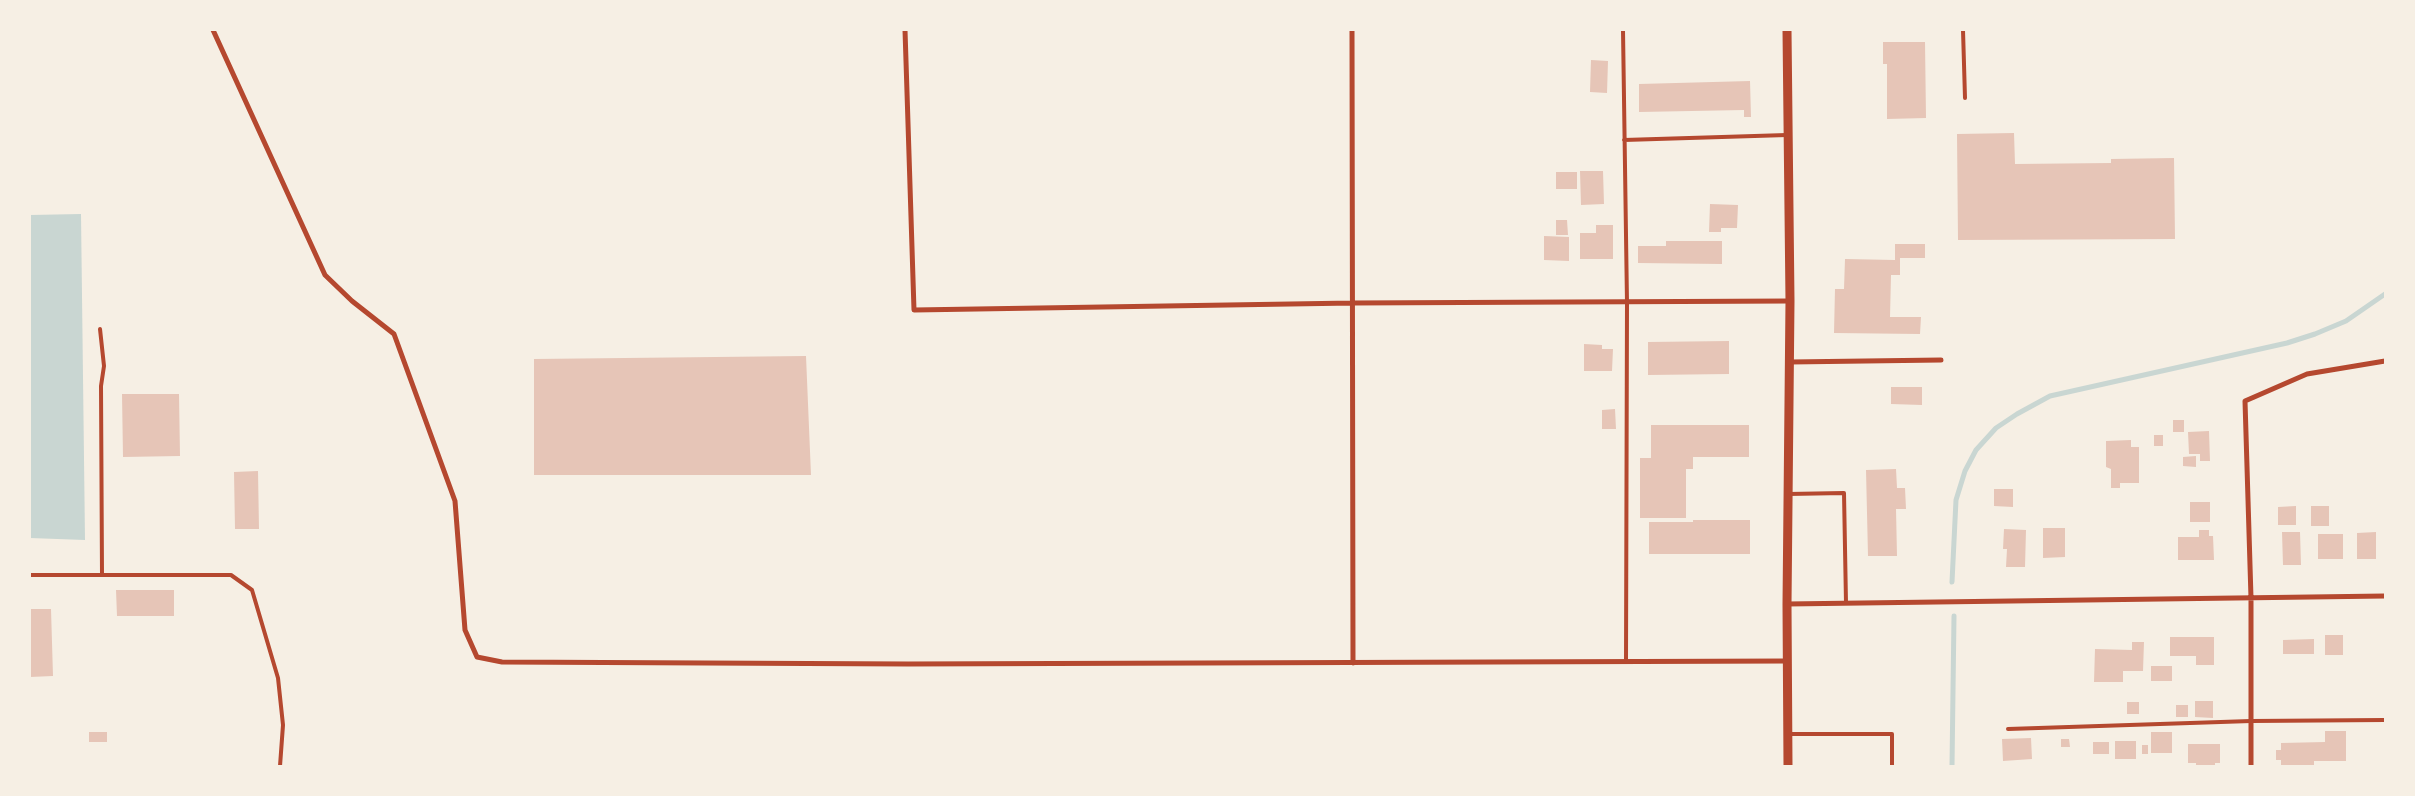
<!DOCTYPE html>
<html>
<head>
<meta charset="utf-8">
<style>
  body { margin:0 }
  #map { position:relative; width:2415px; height:796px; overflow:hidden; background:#f6efe4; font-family:"Source Sans 3",sans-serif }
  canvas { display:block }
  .frame { position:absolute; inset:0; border:31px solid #f6efe4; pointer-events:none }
</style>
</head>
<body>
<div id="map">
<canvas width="2415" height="796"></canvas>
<div class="frame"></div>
</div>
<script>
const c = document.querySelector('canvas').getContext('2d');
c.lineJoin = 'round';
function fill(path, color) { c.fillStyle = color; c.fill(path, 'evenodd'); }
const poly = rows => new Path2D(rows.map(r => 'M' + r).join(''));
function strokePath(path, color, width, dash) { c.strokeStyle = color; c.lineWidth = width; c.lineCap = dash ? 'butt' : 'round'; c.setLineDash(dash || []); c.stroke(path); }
fill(poly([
  [81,214,85,540,30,538,30,215]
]), '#c9d6d2');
strokePath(poly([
  [1952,582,1956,500,1965,471,1976,450,1996,428,2017,414,2050,396,2287,343,2315,334,2346,321,2385,294],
  [1952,766,1954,616]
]), '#c9d6d2', 5);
fill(poly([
  [1883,42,1925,42,1926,118,1887,119,1887,64,1883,64],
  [1591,60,1608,61,1607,93,1590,92],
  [1750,81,1751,117,1744,117,1744,110,1639,112,1639,84],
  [2014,133,2015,164,2111,163,2111,159,2174,158,2175,239,1958,240,1957,134],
  [1580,171,1603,171,1604,204,1581,205],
  [1556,172,1577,172,1577,189,1556,189],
  [1710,204,1738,205,1737,228,1721,228,1721,232,1709,232],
  [1556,220,1567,220,1568,235,1556,235],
  [1596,225,1613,225,1613,259,1580,259,1580,233,1596,233],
  [1544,236,1569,237,1569,261,1544,260],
  [1666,241,1722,241,1722,264,1638,263,1638,246,1666,246],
  [1895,244,1925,244,1925,258,1900,258,1900,275,1891,275,1890,317,1921,317,1920,334,1834,333,1835,289,1844,289,1845,259,1895,260],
  [1729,341,1729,374,1648,375,1648,342],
  [1584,344,1602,345,1602,349,1613,349,1612,371,1584,371],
  [806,356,811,475,534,475,534,359],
  [1891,387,1922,387,1922,405,1891,404],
  [122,394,179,394,180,456,123,457],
  [1615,409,1616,429,1602,429,1602,410],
  [2173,420,2184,420,2184,432,2173,432],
  [1651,425,1749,425,1749,457,1693,457,1693,469,1686,469,1686,518,1640,518,1640,458,1651,458],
  [2209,431,2210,461,2200,461,2200,454,2189,454,2188,432],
  [2154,435,2163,435,2163,446,2154,446],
  [2131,440,2131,447,2139,447,2139,483,2120,483,2120,488,2111,488,2111,469,2106,467,2106,441],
  [2196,456,2196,467,2183,466,2183,457],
  [1896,469,1897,488,1905,488,1906,509,1896,509,1897,556,1868,556,1866,470],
  [258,471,259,529,235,529,234,472],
  [1994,489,2013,489,2013,507,1994,506],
  [2190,502,2210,502,2210,522,2190,522],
  [2296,506,2296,525,2278,525,2278,507],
  [2311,506,2329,506,2329,526,2311,526],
  [1693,520,1750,520,1750,554,1649,554,1649,522,1693,522],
  [2043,528,2065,528,2065,557,2043,558],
  [2004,529,2026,530,2025,567,2006,567,2007,549,2003,549],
  [2199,530,2209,530,2209,536,2213,536,2214,560,2178,560,2178,537,2199,537],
  [2282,532,2300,532,2301,565,2283,565],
  [2376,532,2376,559,2357,559,2357,533],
  [2318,534,2343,534,2343,559,2318,559],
  [116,590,174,590,174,616,117,616],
  [30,609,51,609,53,676,30,677],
  [2325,635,2343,635,2343,655,2325,655],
  [2170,637,2214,637,2214,665,2196,665,2196,656,2170,656],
  [2314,639,2314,654,2283,654,2283,640],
  [2132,642,2144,642,2143,671,2123,671,2123,682,2094,682,2095,649,2132,650],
  [2151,666,2172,666,2172,681,2151,681],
  [2195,701,2213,701,2213,718,2195,717],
  [2127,702,2139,702,2139,714,2127,714],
  [2176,705,2188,705,2188,717,2176,717],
  [2325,731,2346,731,2346,761,2314,761,2314,766,2281,766,2281,760,2276,760,2276,750,2281,750,2281,743,2325,742],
  [89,732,107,732,107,742,89,742],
  [2151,732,2172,732,2172,753,2151,753],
  [2031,738,2032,759,2003,761,2002,739],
  [2061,739,2069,739,2070,747,2061,747],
  [2115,741,2136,741,2136,759,2115,759],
  [2093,742,2109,742,2109,754,2093,754],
  [2188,744,2220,744,2220,763,2215,763,2215,766,2196,766,2196,763,2188,763],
  [2142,745,2148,745,2148,754,2142,754]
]), '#e6c5b7');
strokePath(poly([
  [1623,30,1627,303,1626,660],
  [1963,30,1965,98],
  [1624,140,1787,135],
  [100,329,104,366,101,386,102,575],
  [1788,494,1844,493,1846,603],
  [30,575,231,575,252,590,278,678,283,725,280,766],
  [2008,729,2251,721,2385,720],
  [1788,734,1892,734,1892,766]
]), '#b5482f', 4);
strokePath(poly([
  [213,30,325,275,352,301,394,334,455,501,465,630,477,657,502,662,908,664,1787,661],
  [905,30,914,310,1353,303,1790,301],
  [1352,30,1353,663],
  [1790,362,1941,360],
  [1787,604,2385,596],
  [2251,766,2251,598,2245,401,2307,374,2385,361]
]), '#b5482f', 5);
strokePath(poly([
  [1787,30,1790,301,1787,604,1788,766]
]), '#b5482f', 9);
</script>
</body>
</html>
